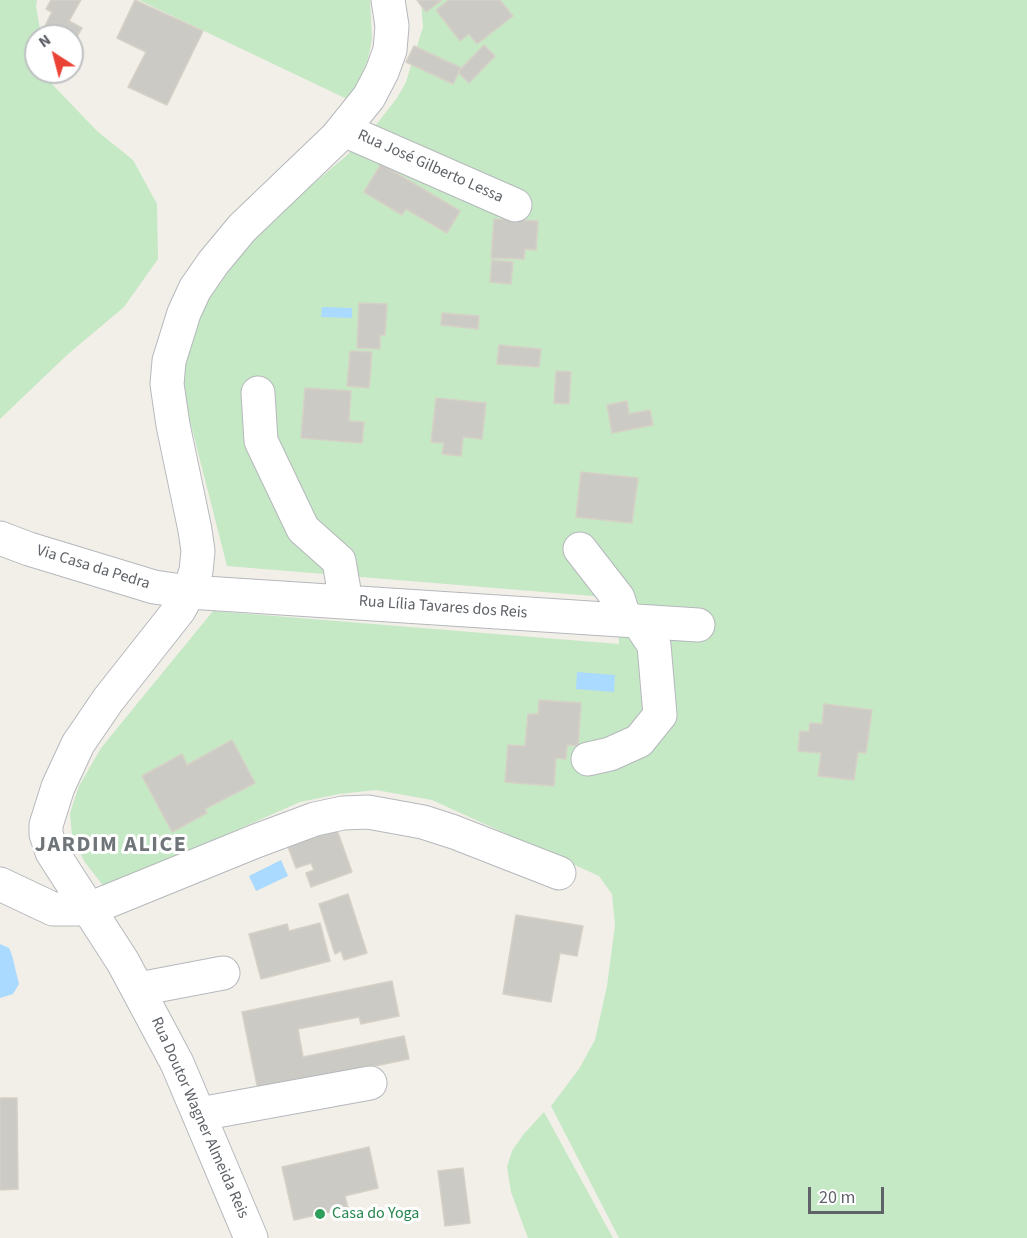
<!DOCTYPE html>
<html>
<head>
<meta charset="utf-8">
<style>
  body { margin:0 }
  #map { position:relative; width:1027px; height:1238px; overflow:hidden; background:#f1efe8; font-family:"Source Sans 3",sans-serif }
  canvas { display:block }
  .north { position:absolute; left:24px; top:24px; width:60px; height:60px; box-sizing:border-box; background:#fff; border:2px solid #bfc1c3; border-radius:50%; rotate:324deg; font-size:16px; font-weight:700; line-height:24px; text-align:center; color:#5f6368 }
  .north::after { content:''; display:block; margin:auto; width:21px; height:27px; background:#ea4335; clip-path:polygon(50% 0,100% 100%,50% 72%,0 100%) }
  .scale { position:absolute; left:808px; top:1187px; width:76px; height:27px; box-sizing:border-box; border:3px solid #5f6368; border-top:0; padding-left:8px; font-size:18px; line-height:21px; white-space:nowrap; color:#5f6368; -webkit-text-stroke:4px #fff; paint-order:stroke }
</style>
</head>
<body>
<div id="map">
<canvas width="1027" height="1238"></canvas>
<div class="north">N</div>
<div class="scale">20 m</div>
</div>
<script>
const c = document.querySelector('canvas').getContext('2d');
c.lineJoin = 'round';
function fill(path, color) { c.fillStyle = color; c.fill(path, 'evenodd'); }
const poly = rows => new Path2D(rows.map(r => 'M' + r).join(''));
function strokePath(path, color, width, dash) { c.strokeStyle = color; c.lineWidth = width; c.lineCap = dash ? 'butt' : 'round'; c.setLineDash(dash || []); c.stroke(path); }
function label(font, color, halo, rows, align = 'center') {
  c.font = font + ' "Source Sans 3",sans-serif'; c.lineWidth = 6; c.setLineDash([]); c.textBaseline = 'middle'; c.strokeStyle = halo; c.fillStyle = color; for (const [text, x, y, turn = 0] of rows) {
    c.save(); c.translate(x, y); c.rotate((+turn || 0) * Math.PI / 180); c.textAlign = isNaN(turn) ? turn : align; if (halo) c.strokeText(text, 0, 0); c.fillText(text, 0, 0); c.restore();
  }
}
fill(poly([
  [0,0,37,0,36,6,41,36,36,36,36,72,48,72,50,82,97,131,133,160,157,204,158,259,124,307,67,355,0,419],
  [139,0,370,0,372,39,368,59,356,88,347,99],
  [421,0,1027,0,1027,1238,619,1238,551,1106,579,1069,595,1040,607,986,615,925,612,894,599,876,432,800,376,790,339,794,300,802,105,888,84,861,72,835,70,813,79,786,101,748,213,611,619,644,617,598,227,566,188,413,183,376,190,337,210,293,241,252,287,206,345,157,372,130,397,98,406,82,423,27],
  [544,1112,613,1238,528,1238,511,1192,507,1167,512,1151,523,1135]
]), '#c5e8c5');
fill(poly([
  [322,307,352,308,352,318,321,317],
  [577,672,615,675,614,692,576,689],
  [281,860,288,876,256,891,249,876],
  [0,944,9,948,12,955,19,984,13,994,0,998]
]), '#aadaff');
const building = poly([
  [51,0,81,0,69,21,82,28,72,46,72,36,44,36,41,34,52,12,46,9,51,0],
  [135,0,203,31,167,105,128,87,146,52,117,38,135,0],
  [417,0,442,0,426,12,417,0],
  [449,0,500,0,513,16,477,44,469,34,460,41,436,10,449,0],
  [484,45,495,56,469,83,458,72,484,45],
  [414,46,461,68,453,84,406,62,414,46],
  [381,164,460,211,447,233,406,209,402,215,364,192,381,164],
  [494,219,538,221,536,250,525,249,524,259,491,258,494,219],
  [492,260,513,262,511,284,490,282,492,260],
  [359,303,387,304,385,335,380,335,380,349,357,348,359,303],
  [442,313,479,316,478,329,441,325,442,313],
  [499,345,541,349,539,367,497,364,499,345],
  [350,351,372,352,369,388,347,386,350,351],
  [556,371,571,372,569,404,554,403,556,371],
  [305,388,351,391,349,421,364,422,362,443,301,438,305,388],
  [436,398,486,403,482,439,463,437,461,456,442,454,444,443,431,442,436,398],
  [627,401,629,414,650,410,653,425,612,433,607,405,627,401],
  [581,472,638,478,632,523,576,517,581,472],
  [539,700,581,703,578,746,567,745,566,759,556,758,554,786,505,782,508,745,525,746,528,714,538,714,539,700],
  [824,704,872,710,866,753,858,752,854,780,818,776,821,753,798,751,800,731,809,732,810,723,822,724,824,704],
  [232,740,255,783,205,809,207,813,172,832,142,776,182,754,187,765,232,740],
  [336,827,352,872,311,887,306,873,314,870,311,863,296,868,287,844,336,827],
  [348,894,367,953,344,960,341,951,335,954,319,904,348,894],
  [516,915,583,926,577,956,560,953,551,1002,503,994,516,915],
  [320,923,330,961,261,979,249,934,287,924,289,931,320,923],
  [392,981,399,1016,361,1024,359,1017,298,1029,303,1057,404,1036,409,1059,258,1090,242,1012,392,981],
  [0,1098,17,1098,18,1189,0,1190,0,1098],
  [369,1147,378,1188,345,1196,348,1208,294,1220,282,1167,369,1147],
  [463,1168,470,1223,445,1226,438,1171,463,1168]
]);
fill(building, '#cccac5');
strokePath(building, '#d6d1c6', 1.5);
const minor = poly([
  [344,130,515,205],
  [258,393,261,441,303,529,339,561,346,602],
  [0,538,29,549,154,587,189,592,698,625],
  [580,549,618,598,625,620],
  [588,759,610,754,639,741,660,715,654,645,638,621],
  [0,884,53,909,89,909,256,841,315,819,343,813,368,812,423,822,454,832,559,873],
  [139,989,223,973],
  [200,1114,370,1083],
  [251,1238,177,1063,123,962,52,852,46,834,46,825,58,787,78,744,108,700,179,610,189,592,196,571,198,551,195,530,173,425,167,384,169,361,184,313,195,289,213,263,242,228,336,138,369,97,382,72,390,50,392,26,388,0]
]);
strokePath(minor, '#b5b8bc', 35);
strokePath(minor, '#fff', 33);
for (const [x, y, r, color] of [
  [320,1214,6,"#2e9e5b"]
]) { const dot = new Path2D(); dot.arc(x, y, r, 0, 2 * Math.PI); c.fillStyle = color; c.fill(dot); strokePath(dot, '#fff', 2); }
label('16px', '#5f6368', '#fff', [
  ["Rua José Gilberto Lessa",430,167,24],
  ["Via Casa da Pedra",93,568,17],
  ["Rua Lília Tavares dos Reis",443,608,4],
  ["Rua Doutor Wagner Almeida Reis",199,1118,66]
]);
label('16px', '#27864d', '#fff', [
  ["Casa do Yoga",332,1214]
], 'left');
c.letterSpacing = '1.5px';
label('bold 22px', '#70757a', '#fff', [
  ["JARDIM ALICE",111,846]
]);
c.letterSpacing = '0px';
</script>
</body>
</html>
